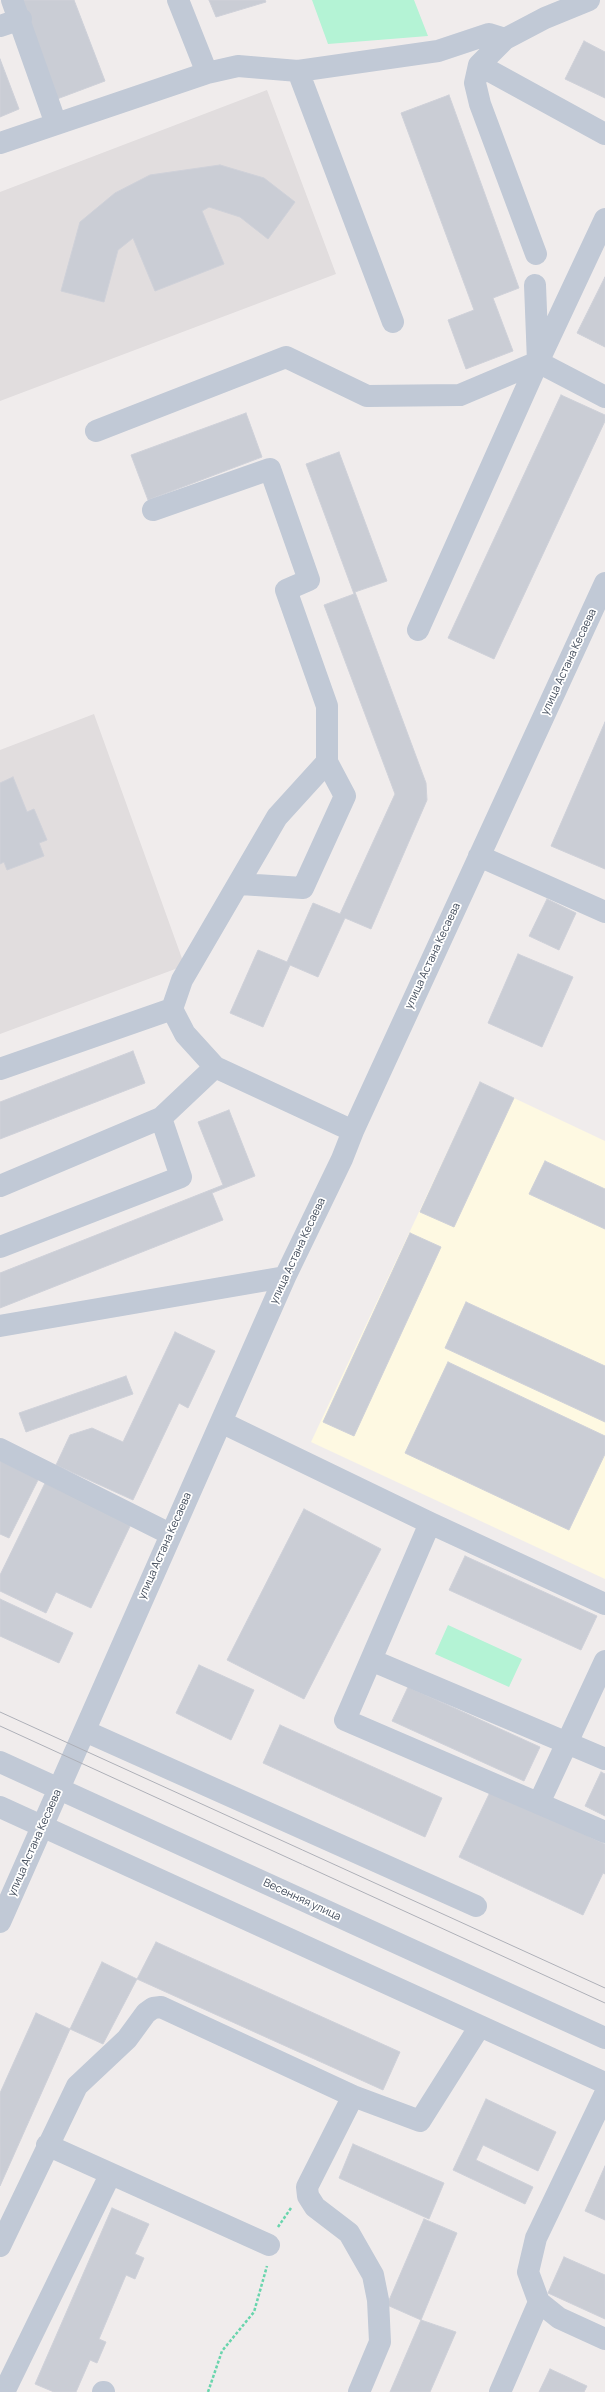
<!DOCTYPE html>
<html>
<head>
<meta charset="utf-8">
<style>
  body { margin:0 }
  canvas { display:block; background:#f0ecec }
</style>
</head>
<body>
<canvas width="605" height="2392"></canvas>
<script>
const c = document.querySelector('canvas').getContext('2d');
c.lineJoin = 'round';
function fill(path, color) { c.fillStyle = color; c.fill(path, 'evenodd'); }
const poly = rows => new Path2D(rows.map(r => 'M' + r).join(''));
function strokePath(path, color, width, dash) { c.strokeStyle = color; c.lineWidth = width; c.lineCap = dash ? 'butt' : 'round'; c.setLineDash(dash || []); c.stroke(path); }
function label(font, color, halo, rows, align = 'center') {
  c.font = font + ' Manrope,sans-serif'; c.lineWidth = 3.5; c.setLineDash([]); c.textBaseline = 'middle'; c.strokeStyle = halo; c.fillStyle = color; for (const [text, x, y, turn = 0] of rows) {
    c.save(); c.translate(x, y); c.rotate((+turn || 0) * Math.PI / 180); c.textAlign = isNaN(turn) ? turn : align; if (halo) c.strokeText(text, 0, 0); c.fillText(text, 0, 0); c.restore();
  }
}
fill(poly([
  [480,1082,605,1141,605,1579,311,1442]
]), '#fef9e2');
fill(poly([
  [267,90,336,274,0,401,0,192],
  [94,714,184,964,178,968,0,1034,0,750]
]), '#e1ddde');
fill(poly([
  [312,0,414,0,428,36,328,44],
  [448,1625,522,1659,509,1687,435,1654]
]), '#b4f3d5');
const building = poly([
  [19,0,74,0,105,81,57,99,19,0],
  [209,0,265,0,266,2,216,17,209,0],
  [584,41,605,52,605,98,565,79,584,41],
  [0,59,19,109,0,117,0,59],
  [449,95,519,288,493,298,513,351,466,369,448,320,474,310,401,113,449,95],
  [220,165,264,178,295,202,268,239,240,217,209,207,202,211,224,264,155,291,133,238,118,250,104,302,61,291,80,222,115,193,150,175,220,165],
  [605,277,605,347,577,333,605,277],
  [561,395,605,415,605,421,494,659,448,638,561,395],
  [246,413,262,457,148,500,131,455,246,413],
  [339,452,387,581,355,592,426,783,427,800,371,929,345,918,318,977,290,965,263,1027,230,1013,258,950,287,962,313,903,340,914,395,794,324,605,354,594,306,464,339,452],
  [605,722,605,869,551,846,605,722],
  [13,777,27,812,34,809,47,840,39,843,44,856,7,870,4,862,0,864,0,783,13,777],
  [547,899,576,913,559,950,529,936,547,899],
  [518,954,573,977,542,1047,488,1023,518,954],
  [133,1051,145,1083,0,1139,0,1102,133,1051],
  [480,1082,514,1098,454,1227,420,1212,480,1082],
  [229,1110,255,1176,212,1193,223,1220,0,1308,0,1273,223,1185,198,1122,229,1110],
  [545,1161,605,1189,605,1229,529,1194,545,1161],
  [410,1233,441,1247,354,1436,323,1422,410,1233],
  [466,1302,605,1366,605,1422,445,1348,466,1302],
  [175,1332,215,1351,188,1408,179,1403,133,1500,56,1465,70,1435,92,1428,123,1442,175,1332],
  [448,1362,605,1436,605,1454,569,1530,405,1453,448,1362],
  [126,1376,133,1394,26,1432,19,1413,126,1376],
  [0,1455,41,1474,9,1538,0,1534,0,1455],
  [47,1479,133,1520,91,1608,56,1592,46,1613,0,1591,0,1575,47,1479],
  [304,1509,381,1549,304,1699,227,1660,304,1509],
  [465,1556,597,1616,581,1650,449,1590,465,1556],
  [0,1599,73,1633,59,1663,0,1636,0,1599],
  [199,1665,254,1690,231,1740,176,1713,199,1665],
  [408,1687,540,1747,524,1781,392,1721,408,1687],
  [280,1725,442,1798,425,1837,263,1763,280,1725],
  [601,1772,605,1774,605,1816,585,1806,601,1772],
  [491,1790,605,1844,605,1874,603,1873,583,1915,459,1857,491,1790],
  [156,1942,400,2052,383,2090,137,1979,156,1942],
  [102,1962,137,1979,103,2044,70,2029,102,1962],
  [36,2013,70,2029,0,2186,0,2093,36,2013],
  [486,2099,556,2132,538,2171,483,2145,476,2160,533,2187,525,2204,453,2170,486,2099],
  [353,2144,444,2183,429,2219,339,2178,353,2144],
  [605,2166,605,2220,585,2211,605,2166],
  [112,2208,149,2224,135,2254,144,2258,135,2279,126,2275,99,2339,106,2342,97,2363,90,2360,76,2392,54,2392,35,2384,112,2208],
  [424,2219,457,2233,421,2320,387,2305,424,2219],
  [564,2257,605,2275,605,2319,548,2293,564,2257],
  [421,2320,456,2332,430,2392,390,2392,421,2320],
  [550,2369,587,2386,584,2392,539,2392,550,2369]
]);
fill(building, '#cacdd5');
strokePath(building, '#cfd1d9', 1);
strokePath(poly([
  [278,2227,291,2208],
  [208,2392,222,2351,254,2312,267,2266]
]), '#69d5ad', 2.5, [3, 2]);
strokePath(poly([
  [12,0,56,124],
  [178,0,207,73],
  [0,26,21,19],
  [479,65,605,134],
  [298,71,393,322],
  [0,143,207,73,238,66,298,71,438,51,489,34,505,39],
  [605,219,538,362,605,397],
  [536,254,480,104,475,83,479,65,505,39,545,18,589,0],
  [96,431,286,357,367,396,460,395,538,362],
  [153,510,270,469,309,580,286,590,327,706,327,762,277,817,182,980,172,1009,185,1034,215,1067,353,1131],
  [418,630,538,362,535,285],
  [479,856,605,912],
  [240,884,303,888,345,796,327,762],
  [0,1069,172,1009],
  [0,1186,161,1118],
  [0,1247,181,1177,161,1118,215,1067],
  [0,1326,285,1277],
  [221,1422,430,1523,605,1604],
  [0,1449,170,1534],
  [430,1523,345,1720,605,1832],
  [371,1660,605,1759],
  [85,1731,476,1906],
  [0,1762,605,2038],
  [539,1803,605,1661],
  [0,1807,605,2083],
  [0,1922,285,1277,342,1159,353,1131,605,583],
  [605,2094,536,2238,528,2272,539,2302,559,2318,605,2339],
  [353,2096,307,2187,308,2196,315,2207,349,2233,373,2275,378,2300,380,2342,359,2392],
  [47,2145,269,2245],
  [0,2246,77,2086,127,2039,146,2013,153,2008,161,2007,353,2096,420,2121,480,2026],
  [4,2392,110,2175],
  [103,2392,104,2392],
  [500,2392,539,2302]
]), '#c1c9d6', 22);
strokePath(poly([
  [0,1712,605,1988],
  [0,1726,605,2003]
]), '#aeb0b8', 1);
label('11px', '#434d5c', '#fff', [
  ["улица Астана Кесаева",569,662,-65],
  ["улица Астана Кесаева",433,956,-65],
  ["улица Астана Кесаева",298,1251,-65],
  ["улица Астана Кесаева",165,1546,-66],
  ["улица Астана Кесаева",35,1843,-66],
  ["Весенняя улица",302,1900,25]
]);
</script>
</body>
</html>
